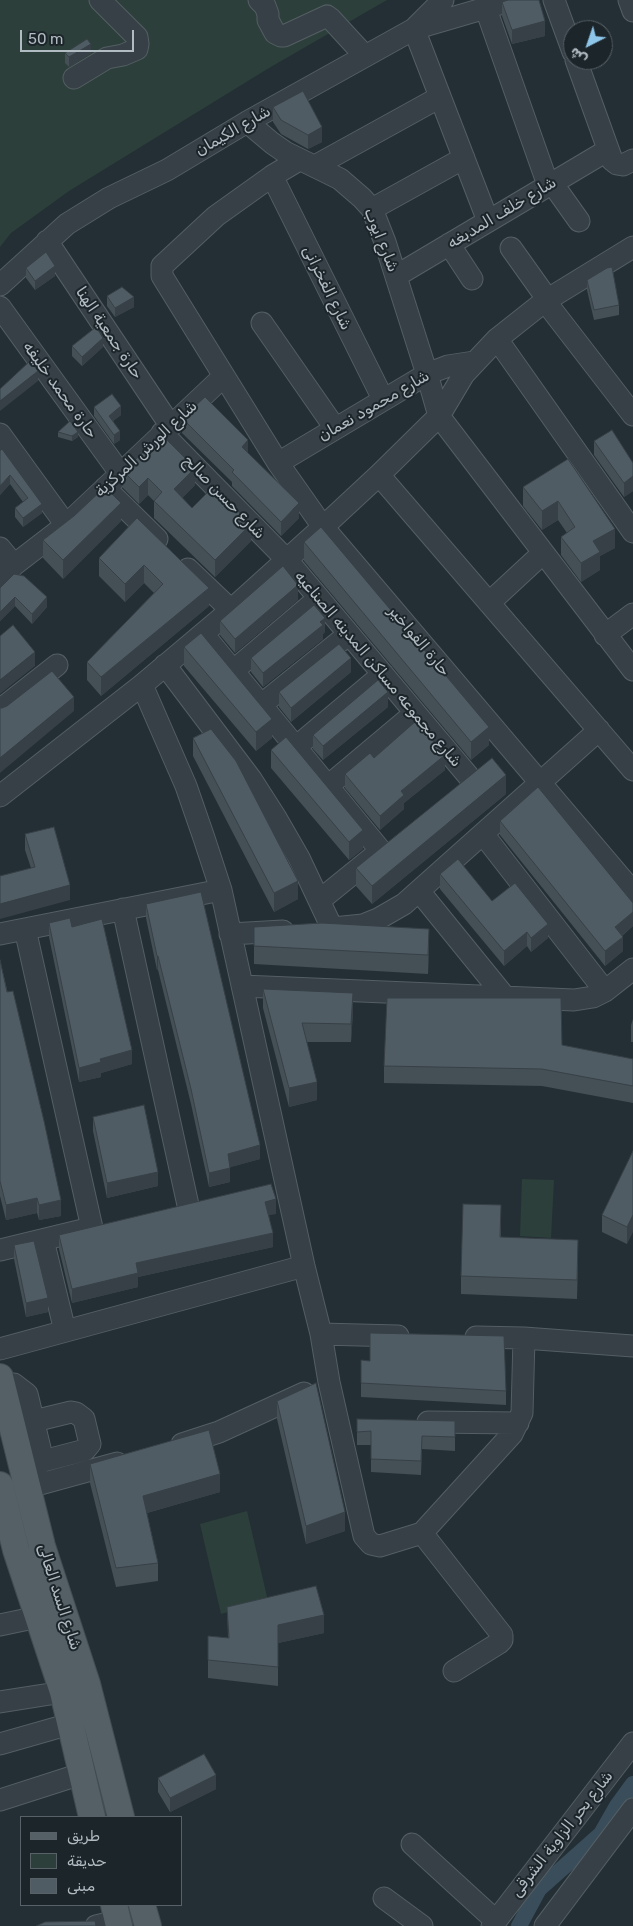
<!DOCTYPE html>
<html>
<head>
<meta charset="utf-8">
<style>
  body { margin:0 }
  #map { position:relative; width:633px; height:1926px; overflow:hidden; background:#232f35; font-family:Rubik,"Noto Naskh Arabic",sans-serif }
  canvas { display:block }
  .legend { position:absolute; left:20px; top:1816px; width:162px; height:90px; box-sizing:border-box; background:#1c252a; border:1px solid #586167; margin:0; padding:6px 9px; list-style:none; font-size:15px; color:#b1bbc2 }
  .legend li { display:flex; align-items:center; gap:10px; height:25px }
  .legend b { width:25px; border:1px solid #586167 }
  .north { position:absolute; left:563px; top:20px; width:50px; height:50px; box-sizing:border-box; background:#1c252a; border:1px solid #586167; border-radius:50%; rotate:221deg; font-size:14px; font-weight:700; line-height:20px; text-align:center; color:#b1bbc2 }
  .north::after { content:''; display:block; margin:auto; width:18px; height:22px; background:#8ec6ea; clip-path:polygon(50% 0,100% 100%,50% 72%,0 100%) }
  .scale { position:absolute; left:20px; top:30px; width:114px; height:22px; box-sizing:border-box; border:2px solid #b1bbc2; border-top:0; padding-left:6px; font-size:15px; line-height:18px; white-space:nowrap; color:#b1bbc2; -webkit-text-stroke:4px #1c252a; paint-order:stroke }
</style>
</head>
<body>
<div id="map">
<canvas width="633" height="1926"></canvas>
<ul class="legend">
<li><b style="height:6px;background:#546066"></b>طريق</li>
<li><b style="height:14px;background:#2c3f3a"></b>حديقة</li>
<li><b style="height:14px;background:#4f5c64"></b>مبنى</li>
</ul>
<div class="north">ش</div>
<div class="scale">50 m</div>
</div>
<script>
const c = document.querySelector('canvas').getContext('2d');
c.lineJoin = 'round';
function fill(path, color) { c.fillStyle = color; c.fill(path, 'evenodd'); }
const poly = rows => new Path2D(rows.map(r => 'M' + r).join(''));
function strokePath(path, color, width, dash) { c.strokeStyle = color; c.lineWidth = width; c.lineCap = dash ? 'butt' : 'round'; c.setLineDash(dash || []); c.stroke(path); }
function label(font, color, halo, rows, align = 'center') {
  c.font = font + ' Rubik,"Noto Naskh Arabic",sans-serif'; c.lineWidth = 4; c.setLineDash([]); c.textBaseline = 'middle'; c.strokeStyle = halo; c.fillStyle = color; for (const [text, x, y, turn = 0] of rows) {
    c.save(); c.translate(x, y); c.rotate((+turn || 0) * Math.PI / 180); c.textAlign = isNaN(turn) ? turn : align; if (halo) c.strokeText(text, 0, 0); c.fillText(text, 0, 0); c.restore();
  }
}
fill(poly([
  [0,0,387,0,269,68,69,191,11,233,0,247],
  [522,1179,554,1180,551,1238,520,1236],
  [247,1511,268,1601,221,1614,200,1524]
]), '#2c3f3a');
strokePath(poly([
  [519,1926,539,1889,601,1834,617,1806,633,1784]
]), '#394e5a', 16);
const minor = poly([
  [259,0,265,6,268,14,268,20,275,33,281,36,284,36,327,16,331,19,365,56],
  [443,0,414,29,488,221],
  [554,0,573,52],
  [629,0,633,11],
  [486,9,548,185],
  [576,60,612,160,617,164,623,165,633,160],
  [74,78,107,58,123,55,137,49,138,44,137,37,100,0],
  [247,122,272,143,285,152,340,179,362,198,372,209,385,242,427,374,439,416,633,670],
  [299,160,272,176,216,216,162,266,162,276,278,463,323,527,633,892],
  [315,166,440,97],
  [272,176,383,399],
  [552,183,579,221],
  [372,209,464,158],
  [47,241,170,425],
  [449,244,472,279],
  [511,248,548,300],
  [396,276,608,150],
  [0,285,67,224,109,198,167,170,247,122,414,29,513,0],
  [545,301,633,415],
  [0,307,120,473],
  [262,323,335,428],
  [497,339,633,532],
  [162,433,287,560,470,778],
  [0,434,66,525],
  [278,463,427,374,448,366,474,362],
  [379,475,633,770],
  [105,488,157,539],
  [0,548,14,565],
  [188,569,231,610],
  [0,580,14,565,66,525,224,376],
  [489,603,543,553],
  [203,634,381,851],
  [605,635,633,614],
  [165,665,251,779,276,818,299,858,332,928],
  [233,671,319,598],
  [142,685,186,786,204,838,221,890,304,1266,321,1334,329,1382,364,1536,371,1544,380,1546,422,1533,512,1434,522,1413,524,1338],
  [261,705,349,634],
  [0,710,57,665],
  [296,747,383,674],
  [328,786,415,713],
  [0,796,142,685,231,610,323,527,379,475,439,416,464,374,497,339,545,301,633,247],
  [483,834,605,991],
  [419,891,505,997],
  [320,900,378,853],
  [123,909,188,1205],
  [333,928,363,925,378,919,404,904,599,730],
  [25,929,92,1228],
  [0,934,221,890],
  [230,934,283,931],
  [242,986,574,1000,593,997,605,991,633,969],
  [43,1240,65,1331],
  [0,1250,87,1229],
  [321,1334,398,1336],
  [476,1337,524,1338,633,1346],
  [0,1349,304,1266],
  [2,1384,14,1384,27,1394,43,1461],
  [428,1422,518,1423],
  [182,1444,219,1432,304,1393],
  [24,1475,43,1461,85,1450,90,1444,84,1419,76,1413,71,1412,34,1421],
  [26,1488,117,1463],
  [422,1533,502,1635,502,1640,499,1643,454,1671],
  [0,1625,38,1617],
  [0,1702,63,1692],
  [0,1744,70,1724],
  [0,1800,81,1774],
  [412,1844,495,1920],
  [384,1898,422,1926],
  [96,1926,117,1921],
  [492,1926,633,1743],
  [545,1926,633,1809]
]);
const major = poly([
  [0,1377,42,1546,87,1684,121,1817],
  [0,1485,16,1550,63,1692,92,1817],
  [114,1905,119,1926],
  [142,1905,148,1926]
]);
strokePath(minor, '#545e64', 23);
strokePath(major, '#424c52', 28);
strokePath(minor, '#364046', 21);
strokePath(major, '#546066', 26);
fill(poly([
  [502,2,545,36,512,44,502,16],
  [65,53,91,53,69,67,65,63],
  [273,107,322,142,308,149,281,134,273,122],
  [26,268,55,276,35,290,26,278],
  [587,280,619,305,619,315,594,320,587,290],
  [107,296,134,307,115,317,107,306],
  [72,346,103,347,82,366,72,356],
  [94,407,121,415,113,421,120,440,114,444,94,416],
  [182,418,248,453,299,518,281,536,232,486,232,482,182,433],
  [58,432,78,437,72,441,58,437],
  [594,441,633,463,633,491,624,497,594,455],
  [0,451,42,513,23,527,15,517,15,508,23,502,10,484,0,495],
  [568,459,615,548,600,556,600,570,581,582,561,555,561,537,567,533,558,520,542,530,523,506,523,487],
  [123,471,195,485,182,498,192,508,251,541,215,577,154,518,154,501,148,495,139,504,123,488],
  [74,516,121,521,63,579,43,558,43,540],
  [137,518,209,606,101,696,87,680,87,662,154,593,144,583,125,602,99,576,99,558],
  [304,542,489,745,471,760,304,561],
  [0,588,47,607,32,624,15,606,0,621],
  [298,600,235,653,220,635,220,621],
  [325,632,323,634,323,639,263,687,251,672,251,658],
  [184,647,272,738,256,751,184,666],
  [351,672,291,722,279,707,279,692],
  [388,707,323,760,313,749,313,735],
  [193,738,298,899,274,912,193,756],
  [271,750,363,849,349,860,271,768],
  [374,758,445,770,404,803,404,809,380,830,345,788,345,774],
  [506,794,372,904,356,886,356,868],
  [500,821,633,903,633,926,622,936,623,951,605,966,500,835],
  [25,834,70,900,31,868,25,850],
  [440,874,492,901,548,938,531,952,527,946,504,966,440,889],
  [146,904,260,1159,230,1167,230,1182,209,1187,191,1104,158,970,157,970,146,918],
  [49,923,72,927,132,1064,101,1073,101,1077,79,1082,49,937],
  [254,946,429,947,428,974,254,964],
  [0,960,61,1216,39,1220,37,1213,6,1220,0,1196],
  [263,989,353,1011,351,1042,307,1042,317,1100,289,1107,263,1008],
  [633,1019,633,1042,631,1042,631,1025],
  [562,1045,633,1059,633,1103,542,1086,384,1083,384,1066],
  [93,1117,158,1186,107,1198,93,1131],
  [633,1151,627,1244,602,1232,602,1215],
  [276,1214,269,1215,273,1247,138,1277,138,1287,72,1303,59,1249,59,1235],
  [501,1224,501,1237,578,1258,577,1299,461,1294,461,1276],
  [14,1245,48,1312,26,1317,14,1259],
  [361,1360,506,1391,506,1405,361,1397],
  [277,1401,345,1531,306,1544,277,1419],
  [357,1419,455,1421,455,1451,422,1449,421,1475,371,1472,371,1445,357,1445],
  [90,1464,220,1492,147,1513,158,1563,158,1581,116,1587,90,1483],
  [227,1607,324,1633,278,1643,278,1686,208,1678,208,1636,228,1638],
  [158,1778,216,1789,170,1812,158,1792]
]), '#444f56');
fill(poly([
  [545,21,545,36,512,44,512,30],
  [91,44,91,53,69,67,69,57],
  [322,127,322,142,308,149,308,135],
  [55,266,55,276,35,290,35,281],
  [134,297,134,307,115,317,115,308],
  [103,338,103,347,82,366,82,357],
  [38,371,38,381,0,411,0,401],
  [121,406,121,415,109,424,109,416],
  [120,431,120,440,114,444,114,435],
  [78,432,78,437,72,441,72,436],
  [248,440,248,454,242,447],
  [195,468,195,485,174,506,174,489],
  [10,475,10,484,0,495,0,486],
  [633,476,633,491,624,497,624,483],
  [148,478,148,495,139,504,139,487],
  [558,501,558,520,542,530,542,511],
  [121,503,121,521,63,579,63,560],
  [299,503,299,518,281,536,281,522],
  [42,504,42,513,23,527,23,518],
  [251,524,251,541,215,577,215,560],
  [615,529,615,548,600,556,600,570,581,582,581,563,593,541],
  [144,565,144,583,125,602,125,584],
  [298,585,298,600,235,653,235,639],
  [209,588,209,606,101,696,101,677],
  [15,597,15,606,0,621,0,612],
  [47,597,47,607,32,624,32,614],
  [325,618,325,632,323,634,323,639,263,687,263,673],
  [35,652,35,666,0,694,0,680],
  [351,658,351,672,291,722,291,708],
  [388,692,388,707,323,760,323,746],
  [74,697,74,711,0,773,0,758],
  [272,719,272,738,256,751,256,732],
  [489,727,489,745,471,760,471,742],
  [445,755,445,770,404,803,404,809,380,830,380,816,401,791],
  [506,775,506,794,372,904,372,886],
  [363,830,363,849,349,860,349,842],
  [298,881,298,899,274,912,274,893],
  [70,885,70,900,0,919,0,904],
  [633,912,633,926,615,941,615,927],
  [548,924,548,938,531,952,531,938],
  [429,929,429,947,428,974,428,955],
  [527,932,527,946,504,966,504,951],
  [623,937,623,951,605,966,605,951],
  [157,956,158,956,158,970,157,970],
  [353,993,353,1011,351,1042,351,1024],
  [132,1050,132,1064,101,1073,101,1077,79,1082,79,1068,100,1059],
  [317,1082,317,1100,289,1107,289,1088],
  [260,1145,260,1159,228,1168,228,1154],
  [230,1168,230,1182,209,1187,209,1173],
  [158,1172,158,1186,107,1198,107,1183],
  [37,1198,37,1213,6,1220,6,1205],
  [276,1199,276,1214,265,1216,265,1202],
  [61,1200,61,1216,39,1220,39,1205],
  [633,1215,633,1232,627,1244,627,1227],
  [273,1233,273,1247,138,1277,138,1287,72,1303,72,1289,136,1263],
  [578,1240,578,1258,577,1299,577,1280],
  [48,1298,48,1312,26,1317,26,1303],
  [220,1474,220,1492,143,1514,143,1496],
  [345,1512,345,1531,306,1544,306,1526],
  [324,1615,324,1633,278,1643,278,1686,278,1625],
  [216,1775,216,1789,170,1812,170,1798]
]), '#374046');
const building = poly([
  [508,0,539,0,545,21,512,30,502,2,508,0],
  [87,39,91,44,69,57,65,53,87,39],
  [303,91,322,127,308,135,281,120,273,107,303,91],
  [46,252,55,266,35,281,26,268,46,252],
  [612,267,619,305,594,310,587,280,607,268,612,267],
  [122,287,134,297,115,308,107,296,122,287],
  [96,327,103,338,82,357,72,346,96,327],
  [30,361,38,371,0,401,0,389,30,361],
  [112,394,121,406,109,416,120,431,114,435,94,407,112,394],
  [205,397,248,440,242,447,299,503,281,522,232,472,234,470,182,418,205,397],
  [70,421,78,432,72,436,58,432,70,421],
  [612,430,633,463,633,476,624,483,594,441,612,430],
  [162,435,195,468,174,489,192,508,213,487,251,524,215,560,154,501,162,492,148,478,139,487,123,471,162,435],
  [2,449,42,504,23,518,15,508,28,498,10,475,0,486,0,451,2,449],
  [568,459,615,529,593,541,600,552,581,563,561,537,575,527,558,501,542,511,523,487,568,459],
  [105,487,121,503,63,560,43,540,74,516,105,487],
  [137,518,209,588,101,677,87,662,163,584,144,565,125,584,99,558,137,518],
  [321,527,489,727,471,742,304,542,321,527],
  [283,566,298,585,235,639,220,621,283,566],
  [14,574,24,576,47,597,32,614,15,597,0,612,0,588,14,574],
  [314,605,325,618,320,622,323,625,263,673,251,658,314,605],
  [13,625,35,652,0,680,0,636,13,625],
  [201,633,272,719,256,732,184,647,201,633],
  [339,644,351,658,291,708,279,692,339,644],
  [52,671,74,697,0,758,0,708,2,708,7,706,52,671],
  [378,680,388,692,323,746,313,735,378,680],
  [416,721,445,755,401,791,404,795,380,816,345,774,370,753,374,758,416,721],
  [211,729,236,761,298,881,274,893,193,738,211,729],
  [286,737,363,830,349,842,271,750,286,737],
  [492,758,506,775,372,886,356,868,492,758],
  [538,787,633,903,633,912,615,927,623,937,605,951,500,821,538,787],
  [54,827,70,885,0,904,0,876,35,867,25,834,54,827],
  [458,859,492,901,515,883,548,924,531,938,527,932,504,951,440,874,458,859],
  [201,892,260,1145,228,1154,230,1168,209,1173,191,1089,158,956,157,956,146,904,201,892],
  [70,918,72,927,102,919,132,1050,100,1059,101,1062,79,1068,49,923,70,918],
  [322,923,429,929,428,955,254,946,254,927,322,923],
  [0,960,7,992,13,991,44,1121,61,1200,39,1205,37,1198,6,1205,0,1181,0,960],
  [263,989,353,993,351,1024,302,1023,317,1082,289,1088,263,989],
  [387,998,561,998,562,1045,633,1059,633,1086,542,1069,384,1066,387,998],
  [144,1105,158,1172,107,1183,93,1117,144,1105],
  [633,1151,633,1215,627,1227,602,1215,633,1151],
  [271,1184,276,1199,265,1202,273,1233,136,1263,138,1273,72,1289,59,1235,271,1184],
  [463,1204,501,1205,500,1237,578,1240,577,1280,461,1276,463,1204],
  [34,1241,48,1298,26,1303,14,1245,34,1241],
  [370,1333,504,1336,506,1391,361,1383,361,1360,370,1361,370,1333],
  [316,1383,345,1512,306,1526,277,1401,316,1383],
  [357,1419,455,1421,455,1437,422,1436,421,1461,371,1459,371,1431,357,1432,357,1419],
  [209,1430,220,1474,143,1496,158,1563,116,1568,90,1464,209,1430],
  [316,1586,324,1615,278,1625,278,1667,208,1660,208,1636,229,1638,227,1607,316,1586],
  [204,1754,216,1775,170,1798,158,1778,204,1754],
  [95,1921,96,1926,36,1926,45,1922,95,1921]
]);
fill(building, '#4f5c64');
strokePath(building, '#374046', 1);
label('16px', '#b1bbc2', '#1c252a', [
  ["شارع الكيمان",233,131,-30],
  ["شارع خلف المدبغه",502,213,-31],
  ["شارع ايوب",381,240,68],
  ["شارع الفخرانى",327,288,64],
  ["حارة جمعية الهنا",109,333,56],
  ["حارة محمد خليفه",60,390,54],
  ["شارع محمود نعمان",374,406,-30],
  ["شارع الورش المركزية",146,449,-43],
  ["شارع حسن صالح",224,497,46],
  ["حارة الفواخير",419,641,50],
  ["شارع مجموعه مساكن المدينه الصناعيه",378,669,50],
  ["شارع السد العالى",59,1597,72],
  ["شارع بحر الزاوية الشرقى",562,1834,-52]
]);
</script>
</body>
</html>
